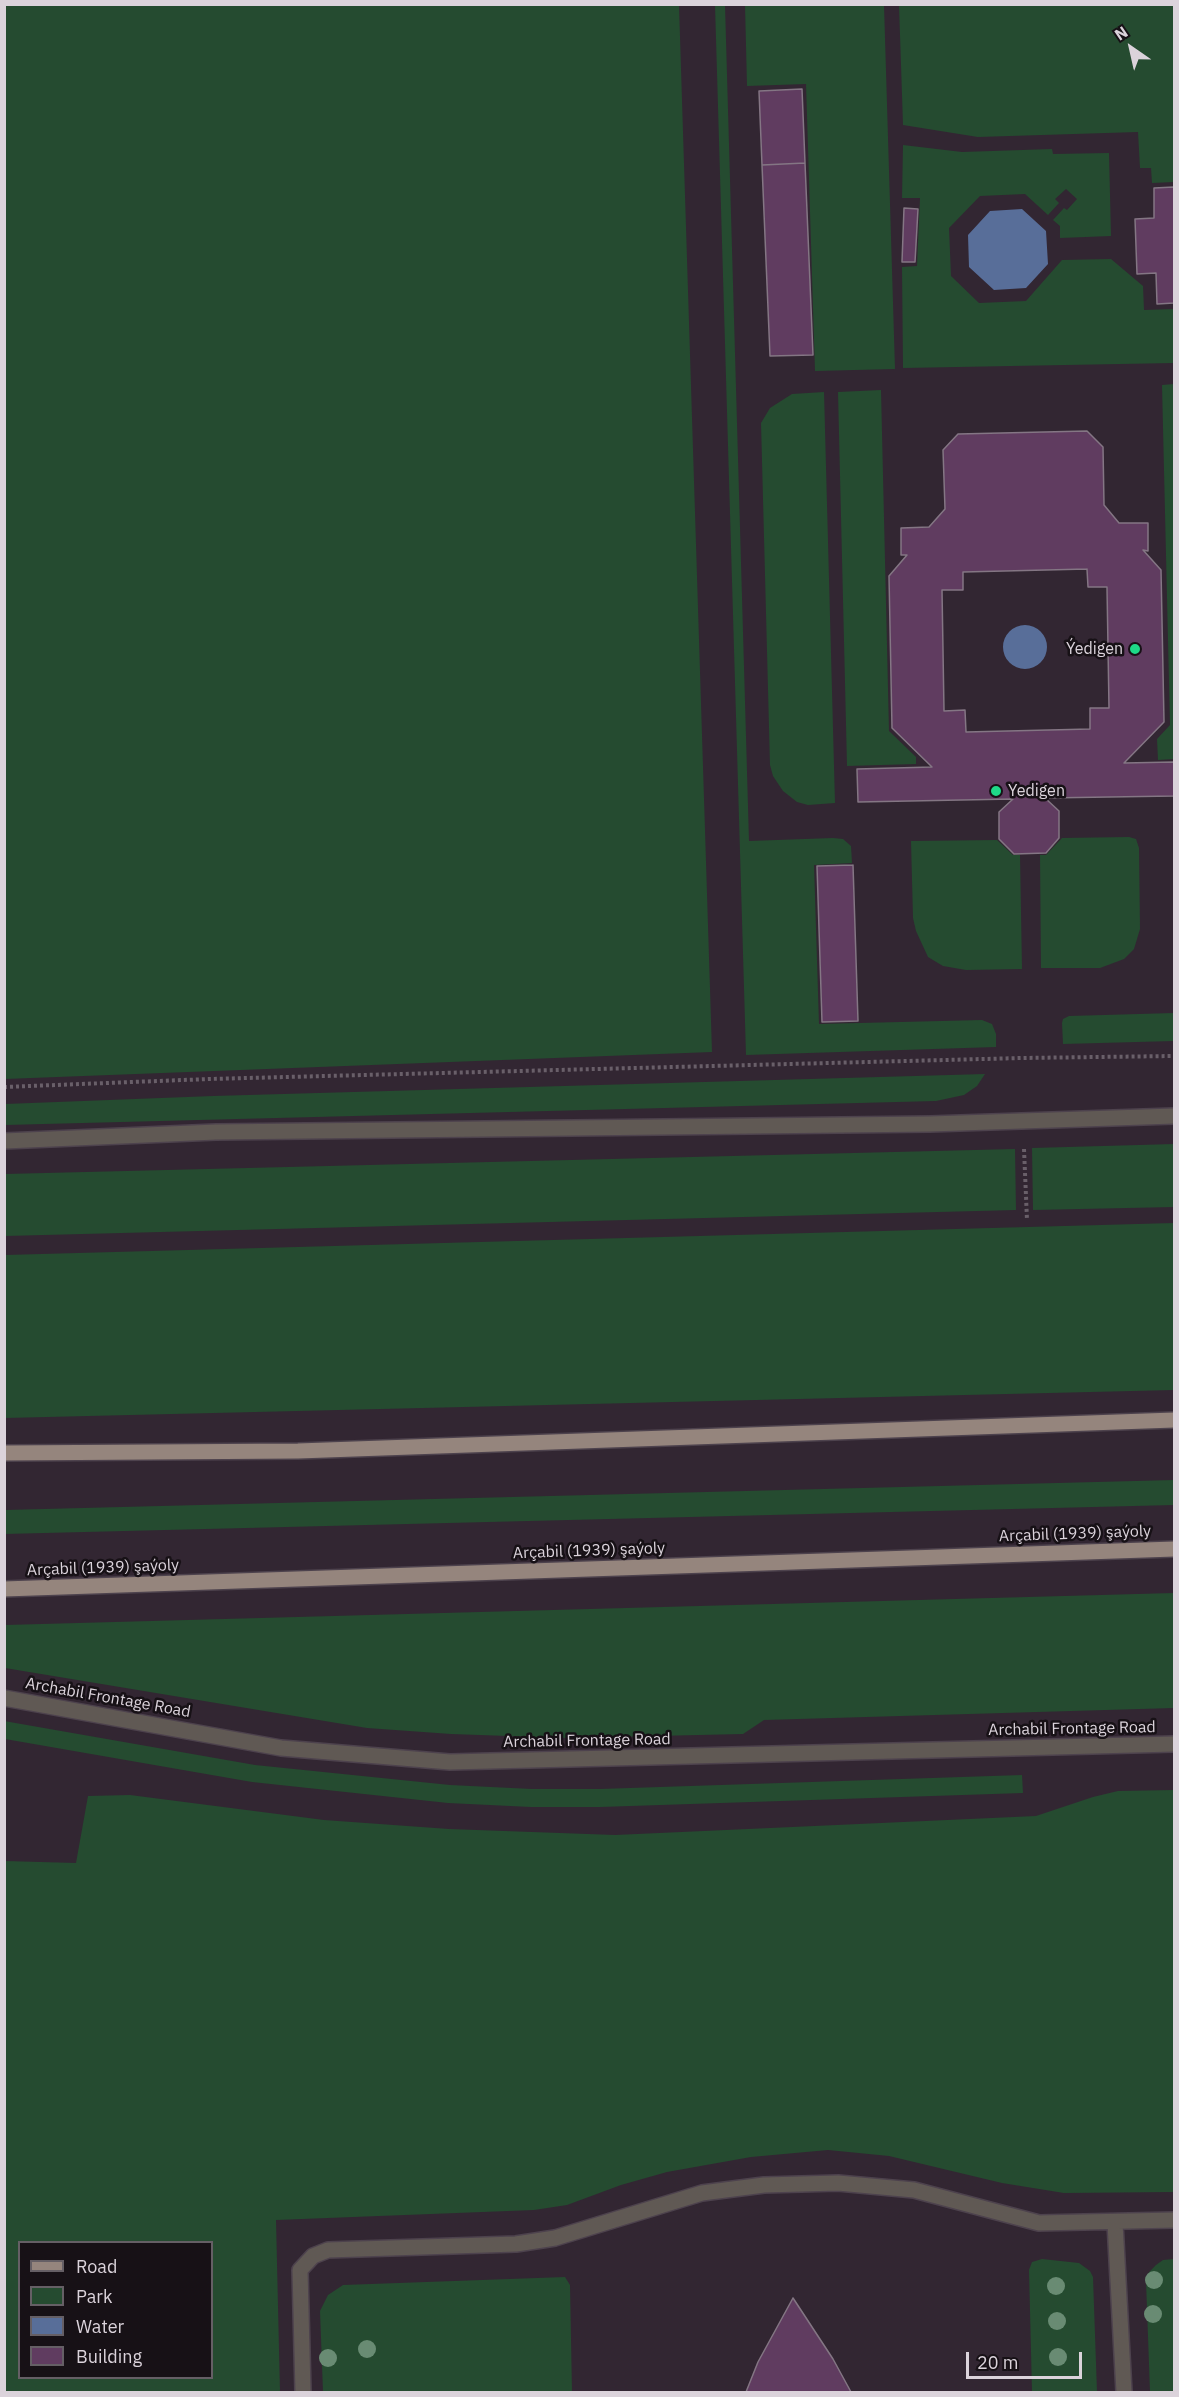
<!DOCTYPE html>
<html>
<head>
<meta charset="utf-8">
<style>
  body { margin:0 }
  #map { position:relative; width:1179px; height:2397px; overflow:hidden; background:#322632; font-family:"IBM Plex Sans",sans-serif }
  canvas { display:block }
  .frame { position:absolute; inset:0; border:6px solid #dbd3db; pointer-events:none }
  .legend { position:absolute; left:18px; top:2241px; width:195px; height:138px; box-sizing:border-box; background:#171116; border:2px solid #655f65; margin:0; padding:8px 10px; list-style:none; font-size:18px; color:#dbd3db }
  .legend li { display:flex; align-items:center; gap:12px; height:30px }
  .legend b { width:30px; border:2px solid #655f65 }
  .north { position:absolute; left:1101px; top:18px; width:60px; height:60px; -webkit-text-stroke:4px #171116; paint-order:stroke; rotate:326deg; font-size:16px; font-weight:700; line-height:24px; text-align:center; color:#dbd3db }
  .north::after { content:''; display:block; margin:auto; width:21px; height:27px; background:#dbd3db; clip-path:polygon(50% 0,100% 100%,50% 72%,0 100%) }
  .scale { position:absolute; left:966px; top:2352px; width:116px; height:27px; box-sizing:border-box; border:3px solid #dbd3db; border-top:0; padding-left:8px; font-size:18px; line-height:21px; white-space:nowrap; color:#dbd3db; -webkit-text-stroke:4px #171116; paint-order:stroke }
</style>
</head>
<body>
<div id="map">
<canvas width="1179" height="2397"></canvas>
<div class="frame"></div>
<ul class="legend">
<li><b style="height:8px;background:#95857d"></b>Road</li>
<li><b style="height:16px;background:#254b30"></b>Park</li>
<li><b style="height:16px;background:#586e99"></b>Water</li>
<li><b style="height:16px;background:#603c60"></b>Building</li>
</ul>
<div class="north">N</div>
<div class="scale">20 m</div>
</div>
<script>
const c = document.querySelector('canvas').getContext('2d');
c.lineJoin = 'round';
function fill(path, color) { c.fillStyle = color; c.fill(path, 'evenodd'); }
const poly = rows => new Path2D(rows.map(r => 'M' + r).join(''));
function strokePath(path, color, width, dash) { c.strokeStyle = color; c.lineWidth = width; c.lineCap = dash ? 'butt' : 'round'; c.setLineDash(dash || []); c.stroke(path); }
function label(font, color, halo, rows, align = 'center') {
  c.font = font + ' "IBM Plex Sans",sans-serif'; c.lineWidth = 5; c.setLineDash([]); c.textBaseline = 'middle'; c.strokeStyle = halo; c.fillStyle = color; for (const [text, x, y, turn = 0] of rows) {
    c.save(); c.translate(x, y); c.rotate((+turn || 0) * Math.PI / 180); c.textAlign = isNaN(turn) ? turn : align; if (halo) c.strokeText(text, 0, 0); c.fillText(text, 0, 0); c.restore();
  }
}
fill(poly([
  [4,5,679,5,712,1052,5,1079],
  [715,5,725,5,749,841,833,838,843,839,851,846,852,863,814,865,819,1024,982,1020,992,1024,996,1034,996,1047,746,1055],
  [745,5,884,5,895,369,815,371,806,84,747,86],
  [899,5,1174,5,1174,182,1152,183,1151,168,1140,168,1138,132,978,137,903,125],
  [903,145,962,152,1052,149,1053,154,1109,153,1111,236,1060,238,1060,226,1053,220,1064,208,1067,210,1077,199,1066,189,1055,199,1059,203,1048,215,1025,194,980,196,949,228,951,276,979,303,1026,301,1062,260,1111,259,1143,286,1144,310,1174,309,1174,363,903,368,902,267,917,266,920,198,902,198],
  [1174,384,1174,759,1158,760,1157,739,1170,725,1162,385],
  [881,390,889,731,916,757,916,764,847,766,838,392],
  [824,392,835,803,808,805,797,802,783,791,773,776,770,765,761,423,770,408,792,394],
  [1129,837,1136,839,1139,848,1140,929,1134,949,1124,959,1100,968,1041,968,1040,855,1046,855,1062,838],
  [997,840,1013,855,1020,855,1022,969,966,970,943,966,928,957,916,931,913,918,911,841],
  [1174,1013,1174,1041,1063,1044,1062,1023,1063,1019,1069,1016],
  [985,1074,977,1086,964,1095,936,1101,5,1125,5,1104,213,1096],
  [1174,1144,1174,1207,1033,1210,1032,1148],
  [1015,1149,1016,1210,5,1236,5,1174],
  [1174,1223,1174,1390,5,1418,5,1255],
  [1174,1480,1174,1505,4,1534,5,1510],
  [1174,1593,1174,1708,764,1720,743,1734,566,1738,451,1734,367,1728,5,1668,5,1625],
  [4,1721,255,1765,450,1785,532,1789,600,1789,1022,1775,1023,1793,600,1807,531,1807,448,1803,252,1782,5,1739],
  [1174,1790,1174,2192,1064,2193,1002,2183,889,2156,828,2150,751,2157,667,2172,621,2185,567,2205,534,2210,276,2220,280,2392,5,2392,5,1861,76,1863,88,1796,130,1795,324,1820,449,1829,615,1835,1036,1816,1093,1797,1118,1791],
  [20,2242,212,2242,212,2378,20,2378],
  [1042,2259,1079,2263,1090,2271,1093,2277,1097,2392,1032,2392,1029,2270,1032,2262],
  [1174,2259,1174,2392,1150,2392,1146,2281,1149,2272,1156,2265,1163,2260],
  [565,2277,570,2285,572,2392,323,2392,320,2311,328,2295,343,2285]
]), '#254b30');
fill(poly([
  [1022,209,1046,231,1048,264,1026,288,994,290,969,267,968,235,990,211],
  '1003 647a22 22 0 1 1 44 0a22 22 0 1 1-44 0Z'
]), '#586e99');
const building = poly([
  [802,89,805,163,762,165,759,91,802,89],
  [805,163,813,355,770,356,762,165,805,163],
  [1174,187,1174,303,1157,304,1156,273,1137,274,1135,219,1154,218,1154,188,1174,187],
  [904,208,918,209,915,262,902,262,904,208],
  [1087,431,1103,447,1104,505,1119,523,1148,523,1148,551,1143,550,1161,570,1164,722,1124,763,1174,762,1174,796,1045,798,1059,811,1059,838,1046,853,1014,854,999,839,999,812,1013,799,858,802,857,769,932,767,892,728,889,576,907,555,901,555,901,528,929,527,945,509,943,450,958,434,1087,431],
  [1087,569,1088,587,1107,587,1109,708,1090,708,1090,729,966,732,965,710,944,711,942,590,963,590,963,572,1087,569],
  [853,865,858,1021,822,1022,817,866,853,865],
  [793,2298,833,2359,851,2392,746,2392,758,2362,793,2298]
]);
fill(building, '#603c60');
strokePath(building, '#847684', 1.5);
const service = poly([
  [1115,2223,1124,2392],
  [303,2392,300,2270,313,2256,328,2250,516,2244,555,2238,702,2193,764,2185,838,2183,914,2190,1039,2223,1174,2220]
]);
const minor = poly([
  [4,1698,281,1748,450,1762,1174,1744]
]);
const tertiary = poly([
  [4,1141,216,1132,930,1124,1174,1116]
]);
const primary = poly([
  [4,1453,298,1451,1174,1420],
  [4,1589,1174,1549]
]);
strokePath(service, '#4d424d', 18);
strokePath(minor, '#4d424d', 18);
strokePath(tertiary, '#4d424d', 18);
strokePath(primary, '#4d424d', 18);
strokePath(poly([
  [4,1087,209,1079,1022,1058,1174,1056],
  [1024,1149,1027,1220]
]), '#695f69', 4, [3, 3]);
strokePath(service, '#605954', 15);
strokePath(minor, '#605954', 15);
strokePath(tertiary, '#605954', 15);
strokePath(primary, '#95857d', 15);
c.fillStyle = '#698b73';
for (const [x, y] of [
  [1154,2280],
  [1056,2286],
  [1153,2314],
  [1057,2321],
  [367,2349],
  [1058,2357],
  [328,2358]
]) { c.beginPath(); c.arc(x, y, 9, 0, 2 * Math.PI); c.fill(); }
for (const [x, y, r, color] of [
  [1135,649,6,"#1ed888"],
  [996,791,6,"#1ed888"]
]) { const dot = new Path2D(); dot.arc(x, y, r, 0, 2 * Math.PI); c.fillStyle = color; c.fill(dot); strokePath(dot, '#171116', 2); }
label('16px', '#dbd3db', '#171116', [
  ["Ýedigen",1123,649],
  ["Yedigen",1008,791,"left"]
], 'right');
label('16px', '#dbd3db', '#171116', [
  ["Arçabil (1939) şaýoly",1075,1534,-2],
  ["Arçabil (1939) şaýoly",589,1551,-2],
  ["Arçabil (1939) şaýoly",103,1568,-2],
  ["Archabil Frontage Road",108,1698,10],
  ["Archabil Frontage Road",1072,1729,-1],
  ["Archabil Frontage Road",587,1741,-1]
]);
</script>
</body>
</html>
